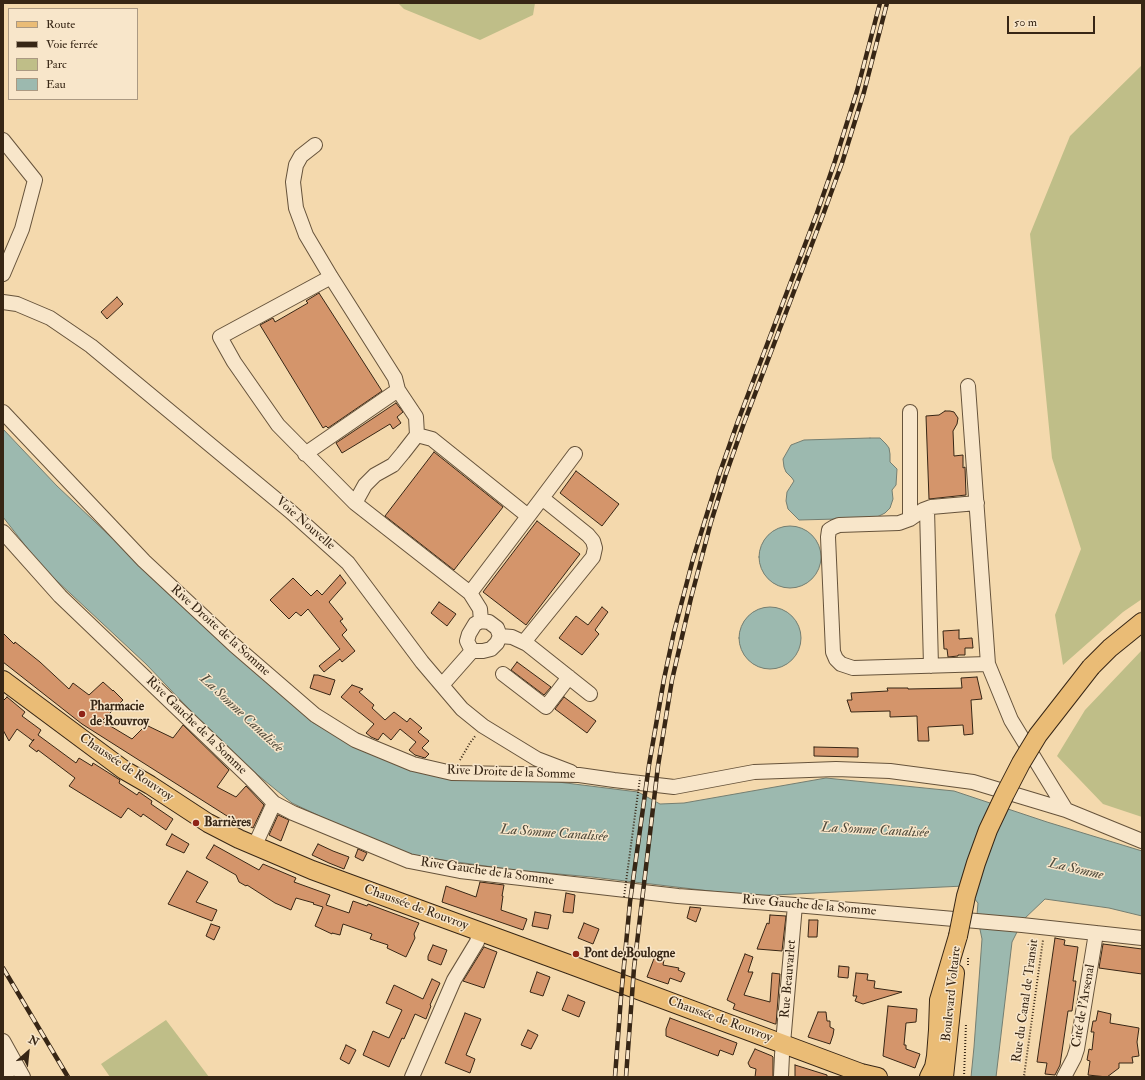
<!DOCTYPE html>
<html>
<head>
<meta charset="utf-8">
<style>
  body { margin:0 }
  #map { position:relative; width:1145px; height:1080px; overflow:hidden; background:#f4d9ad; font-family:"IM FELL Double Pica",serif }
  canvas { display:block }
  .frame { position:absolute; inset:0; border:4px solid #372615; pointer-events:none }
  .legend { position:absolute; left:8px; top:8px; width:130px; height:92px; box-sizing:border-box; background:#f8e6ca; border:1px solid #ab9982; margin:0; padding:5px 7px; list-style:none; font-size:12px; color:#372615 }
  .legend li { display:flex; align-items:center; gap:8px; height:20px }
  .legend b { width:20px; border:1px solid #ab9982 }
  .north { position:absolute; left:8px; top:1032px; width:40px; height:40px; -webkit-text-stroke:3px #f8e6ca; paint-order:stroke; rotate:27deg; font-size:11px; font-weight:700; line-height:16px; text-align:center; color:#372615 }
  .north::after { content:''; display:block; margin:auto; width:14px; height:18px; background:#372615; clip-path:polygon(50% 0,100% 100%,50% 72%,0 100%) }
  .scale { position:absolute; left:1007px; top:16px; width:88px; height:18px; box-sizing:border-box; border:2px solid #372615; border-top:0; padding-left:5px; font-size:12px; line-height:14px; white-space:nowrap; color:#372615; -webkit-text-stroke:3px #f8e6ca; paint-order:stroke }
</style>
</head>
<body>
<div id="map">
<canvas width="1145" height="1080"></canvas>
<div class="frame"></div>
<ul class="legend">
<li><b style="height:5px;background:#eabc76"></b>Route</li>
<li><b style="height:5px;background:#372615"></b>Voie ferrée</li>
<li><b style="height:11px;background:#bfbe88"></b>Parc</li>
<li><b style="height:11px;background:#9cb9af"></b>Eau</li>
</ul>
<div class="north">N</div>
<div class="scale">50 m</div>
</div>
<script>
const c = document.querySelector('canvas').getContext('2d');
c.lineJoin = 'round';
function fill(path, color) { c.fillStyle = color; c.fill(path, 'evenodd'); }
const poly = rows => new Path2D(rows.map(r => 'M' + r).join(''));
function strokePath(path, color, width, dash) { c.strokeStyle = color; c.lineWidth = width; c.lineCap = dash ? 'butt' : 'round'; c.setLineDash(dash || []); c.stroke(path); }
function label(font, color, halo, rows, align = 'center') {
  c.font = font + ' "IM FELL Double Pica",serif'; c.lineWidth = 3; c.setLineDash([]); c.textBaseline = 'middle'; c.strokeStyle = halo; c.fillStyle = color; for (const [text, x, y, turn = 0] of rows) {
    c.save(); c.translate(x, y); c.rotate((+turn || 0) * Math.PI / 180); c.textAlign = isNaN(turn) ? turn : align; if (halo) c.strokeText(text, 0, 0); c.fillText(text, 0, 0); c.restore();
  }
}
fill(poly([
  [398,3,535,3,533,15,480,40,404,9],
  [1142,65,1142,599,1123,612,1063,665,1055,615,1081,549,1052,458,1030,234,1070,136],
  [1142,650,1142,817,1103,804,1057,756,1085,710],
  [166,1020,209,1077,110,1077,101,1064]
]), '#bfbe88');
const water = poly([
  [3,429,57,486,186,608,312,722,358,748,457,778,558,782,638,792,660,804,684,803,826,778,954,791,1047,822,1142,851,1142,916,1109,908,1045,899,1023,920,1012,942,996,1077,971,1077,974,1047,982,939,977,915,978,903,964,886,752,896,592,877,514,870,400,854,292,803,231,753,146,664,42,567,3,517,3,429],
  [870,438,880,438,886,444,889,448,890,454,890,462,897,469,896,485,892,490,893,499,890,508,885,513,875,518,799,520,788,509,786,501,787,492,794,481,792,478,786,472,784,467,783,459,791,445,804,440,870,438],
  '759 557a31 31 0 1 1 62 0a31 31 0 1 1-62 0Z',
  '739 638a31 31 0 1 1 62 0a31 31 0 1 1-62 0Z'
]);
fill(water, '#9cb9af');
strokePath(water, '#747e71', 1);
const building = poly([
  [319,293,382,391,328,428,326,426,323,428,260,325,273,318,275,322,308,303,306,301,319,293],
  [117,297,123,304,107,319,101,312,117,297],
  [396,403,403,412,397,417,401,423,393,429,390,424,342,453,336,443,396,403],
  [945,411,950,411,954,412,958,418,957,424,953,431,954,456,963,455,963,468,965,467,966,495,929,499,926,416,939,415,945,411],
  [434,452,503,507,454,570,385,516,434,452],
  [576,471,619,504,602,526,560,493,576,471],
  [537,521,580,554,526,625,483,592,537,521],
  [340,575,346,583,329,602,343,619,340,621,347,630,342,635,355,651,342,662,340,659,324,672,319,666,340,649,308,609,301,616,296,612,289,619,270,600,293,578,311,596,317,590,322,595,340,575],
  [439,602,456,614,447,626,431,613,439,602],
  [602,607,608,612,595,630,599,634,582,655,559,638,576,616,588,625,602,607],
  [959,630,959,639,972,638,973,648,965,648,965,655,958,655,958,656,948,657,947,649,944,649,943,631,959,630],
  [3,633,14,644,15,642,40,662,69,689,73,683,89,695,103,682,113,691,113,690,123,700,102,721,132,739,146,725,173,738,183,725,229,770,217,787,236,797,246,786,264,805,253,828,227,816,82,724,3,662,3,633],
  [517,662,551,687,544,695,511,670,517,662],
  [314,675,318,675,335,680,330,695,310,688,314,675],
  [977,677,982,699,971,700,973,734,964,735,963,725,928,727,929,741,918,741,917,716,890,717,890,711,851,712,847,700,852,700,851,693,888,691,887,688,908,688,908,689,962,688,961,678,977,677],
  [352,685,363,689,359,692,374,705,372,708,385,720,394,712,407,722,410,718,422,728,418,732,429,741,422,748,429,754,425,758,415,755,409,750,416,742,400,729,391,740,383,733,378,740,371,737,366,733,374,724,341,697,352,685],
  [7,697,25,712,22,716,41,730,38,735,76,763,79,758,92,766,93,763,120,780,119,783,137,795,139,792,152,801,151,804,173,819,166,830,143,814,141,817,128,808,121,818,69,786,75,778,38,750,37,752,29,746,34,739,33,741,17,729,9,741,3,730,3,701,7,697],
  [564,697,596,721,587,733,555,709,564,697],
  [814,747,858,748,858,757,814,756,814,747],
  [278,815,289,820,281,841,269,835,278,815],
  [172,834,189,844,184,853,166,845,172,834],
  [318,844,333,851,349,857,344,869,329,863,312,855,318,844],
  [214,845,259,870,263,864,296,878,294,882,330,895,326,905,349,913,353,901,367,906,368,904,419,923,414,934,415,938,406,957,387,948,388,945,370,939,372,934,343,924,340,935,332,933,332,934,315,926,323,907,313,904,314,903,296,898,291,910,275,903,247,885,246,886,239,882,236,875,206,858,214,845],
  [358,849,367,853,363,861,355,857,358,849],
  [187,871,208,882,196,902,217,910,212,921,168,904,187,871],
  [480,882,504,885,502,896,503,896,501,910,527,919,523,930,442,902,446,886,476,897,480,882],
  [566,893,575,895,573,913,563,912,566,893],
  [690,907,701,908,696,922,687,918,690,907],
  [535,912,551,915,548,929,532,926,535,912],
  [770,915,786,916,782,951,757,949,767,923,769,924,770,915],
  [809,920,818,920,817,937,808,937,809,920],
  [584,923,599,929,593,944,578,938,584,923],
  [211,924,220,927,214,940,206,936,211,924],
  [1055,938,1065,940,1064,945,1078,947,1073,981,1076,981,1072,1011,1068,1011,1060,1065,1055,1075,1045,1074,1047,1063,1037,1062,1055,938],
  [1103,944,1142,949,1142,974,1099,968,1103,944],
  [433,945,447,950,441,965,428,960,428,956,433,945],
  [484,947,497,952,484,988,463,981,484,947],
  [745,954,753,957,748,972,753,972,744,995,770,1002,772,973,780,974,776,1024,775,1024,733,1009,735,1004,727,1000,745,954],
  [655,956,664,960,663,965,679,968,678,970,685,973,681,982,670,978,668,984,647,977,655,956],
  [839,966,849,967,848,978,838,977,839,966],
  [537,972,550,977,543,996,530,992,537,972],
  [856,973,868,974,867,980,875,981,874,988,902,992,863,1004,855,1001,857,996,853,996,856,973],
  [432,979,440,983,430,1005,431,1006,426,1019,415,1014,404,1039,402,1038,389,1067,363,1055,373,1031,389,1038,402,1010,386,1003,394,985,423,999,432,979],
  [568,995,585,1002,579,1017,562,1010,568,995],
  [888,1006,917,1009,916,1022,906,1023,904,1045,906,1045,906,1049,920,1054,915,1068,883,1056,888,1006],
  [1098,1011,1111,1014,1110,1023,1139,1028,1137,1042,1139,1056,1132,1057,1133,1063,1119,1063,1119,1068,1107,1077,1088,1075,1090,1061,1087,1060,1089,1049,1092,1050,1094,1032,1091,1032,1093,1021,1096,1021,1098,1011],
  [818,1012,826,1012,827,1021,830,1021,830,1027,834,1029,833,1035,830,1044,808,1037,818,1012],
  [465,1013,481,1019,466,1055,475,1059,470,1073,445,1063,465,1013],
  [670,1018,737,1043,733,1055,720,1050,718,1056,666,1036,666,1029,670,1018],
  [528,1030,538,1035,531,1049,521,1045,528,1030],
  [346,1045,356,1050,349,1064,340,1059,346,1045],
  [755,1049,772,1056,773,1057,773,1077,755,1077,756,1069,750,1067,748,1063,755,1049],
  [795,1065,827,1075,827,1077,795,1077,795,1065]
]);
fill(building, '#d4956b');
strokePath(building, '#372615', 1);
const minor = poly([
  [3,140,35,180,22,229,3,274],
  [315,145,301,156,296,165,293,182,296,208,306,235,331,277,395,378,398,390],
  [331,277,220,337,234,362,278,425,355,503],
  [3,302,17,304,50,318,91,346,290,511,348,563,422,662,462,709,483,726,537,759,571,772],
  [968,386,988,664,1011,720,1066,810],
  [3,412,144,561,234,645,315,715,355,740,413,764,452,773,579,775,614,780,674,787,754,772,836,769,890,771,973,782,1066,810,1142,841],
  [910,412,910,519],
  [305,454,398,390,416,417,417,435],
  [542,498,575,454],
  [977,503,931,507,923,510,910,519,899,523,839,525,834,527,829,530,828,537,833,652,836,659,841,664,853,668,988,664],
  [927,509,931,666],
  [3,532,60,596,226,755,250,778,274,803,293,813,409,861,460,871,678,896,795,905,1022,925,1142,938],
  [470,593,355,503,365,485,375,475,393,465,403,453,417,435,432,439,528,516],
  [481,621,480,609,470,593,542,498,588,535,593,541,595,548,593,557,524,642],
  [500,636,512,637,527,644,590,694],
  [503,674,546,707,569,677],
  [442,685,472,651,483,651,491,649,497,643,500,636,497,628,489,622,481,621,475,624,469,634,467,641,472,651],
  [255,845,274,803],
  [3,1041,23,1077],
  [781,1076,782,1055,795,905],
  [7,1077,4,1063,11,1056],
  [412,1077,454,980,477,942,479,932],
  [1064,1077,1074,1058,1077,1049,1096,933]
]);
const major = poly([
  [1091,667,1110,648,1142,622],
  [3,680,124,770,150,785,208,823,239,839,312,870,574,966,861,1073,878,1077],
  [929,1077,934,1067,936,1056,938,1030,939,1000,958,936],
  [944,1077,955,973]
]);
strokePath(minor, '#66533b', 16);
strokePath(major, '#372615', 20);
strokePath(poly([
  [460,760,470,743,476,735],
  [968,965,968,956],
  [964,1077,966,1024],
  [1026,1077,1024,1076,1043,940]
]), '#372615', 2, [1, 2]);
strokePath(minor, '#f8e6ca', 14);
strokePath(major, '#eabc76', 18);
const rail = poly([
  [3,968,68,1077],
  [615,1077,621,997,630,902,649,765,664,679,674,632,693,559,720,472,738,421,817,213,835,161,857,91,880,3],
  [626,1077,634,968,658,766,672,680,691,598,711,522,726,474,744,423,823,215,842,163,864,92,887,3]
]);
strokePath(rail, '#372615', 4.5);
strokePath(rail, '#f8e6ca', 3, [9]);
const majorBridge = poly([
  [958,936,966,896,976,863,988,830,1005,794,1021,763,1038,735,1091,667]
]);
strokePath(majorBridge, '#372615', 20, []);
strokePath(poly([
  [624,897,640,778]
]), '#372615', 2, [1, 2]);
strokePath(majorBridge, '#eabc76', 18);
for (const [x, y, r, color] of [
  [82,714,4,"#8f2418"],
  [196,823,4,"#8f2418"],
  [576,954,4,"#8f2418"]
]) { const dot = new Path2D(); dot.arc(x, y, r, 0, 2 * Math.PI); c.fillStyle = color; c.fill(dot); strokePath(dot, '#f8e6ca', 1.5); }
label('13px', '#372615', '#f8e6ca', [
  ["Voie Nouvelle",305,524,41],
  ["Rive Droite de la Somme",220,631,42],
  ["Rive Gauche de la Somme",196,726,44],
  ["Chaussée de Rouvroy",126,768,34],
  ["Rive Droite de la Somme",511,773,2],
  ["Rive Gauche de la Somme",487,872,8],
  ["Rive Gauche de la Somme",809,906,5],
  ["Chaussée de Rouvroy",416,908,20],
  ["Rue Beauvarlet",789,979,-85],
  ["Boulevard Voltaire",952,994,-84],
  ["Rue du Canal de Transit",1026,1001,-82],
  ["Cité de l'Arsenal",1084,1006,-80],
  ["Chaussée de Rouvroy",720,1020,20]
]);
label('bold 13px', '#372615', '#f8e6ca', [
  ["Pharmacie",90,707],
  ["de Rouvroy",90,722],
  ["Barrières",204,823],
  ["Pont de Boulogne",584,954]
], 'left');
label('italic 14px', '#504b3c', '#f8e6ca', [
  ["La Somme Canalisée",241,714,43],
  ["La Somme Canalisée",875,831,3],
  ["La Somme Canalisée",554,834,4],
  ["La Somme",1076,870,13]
]);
</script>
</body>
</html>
